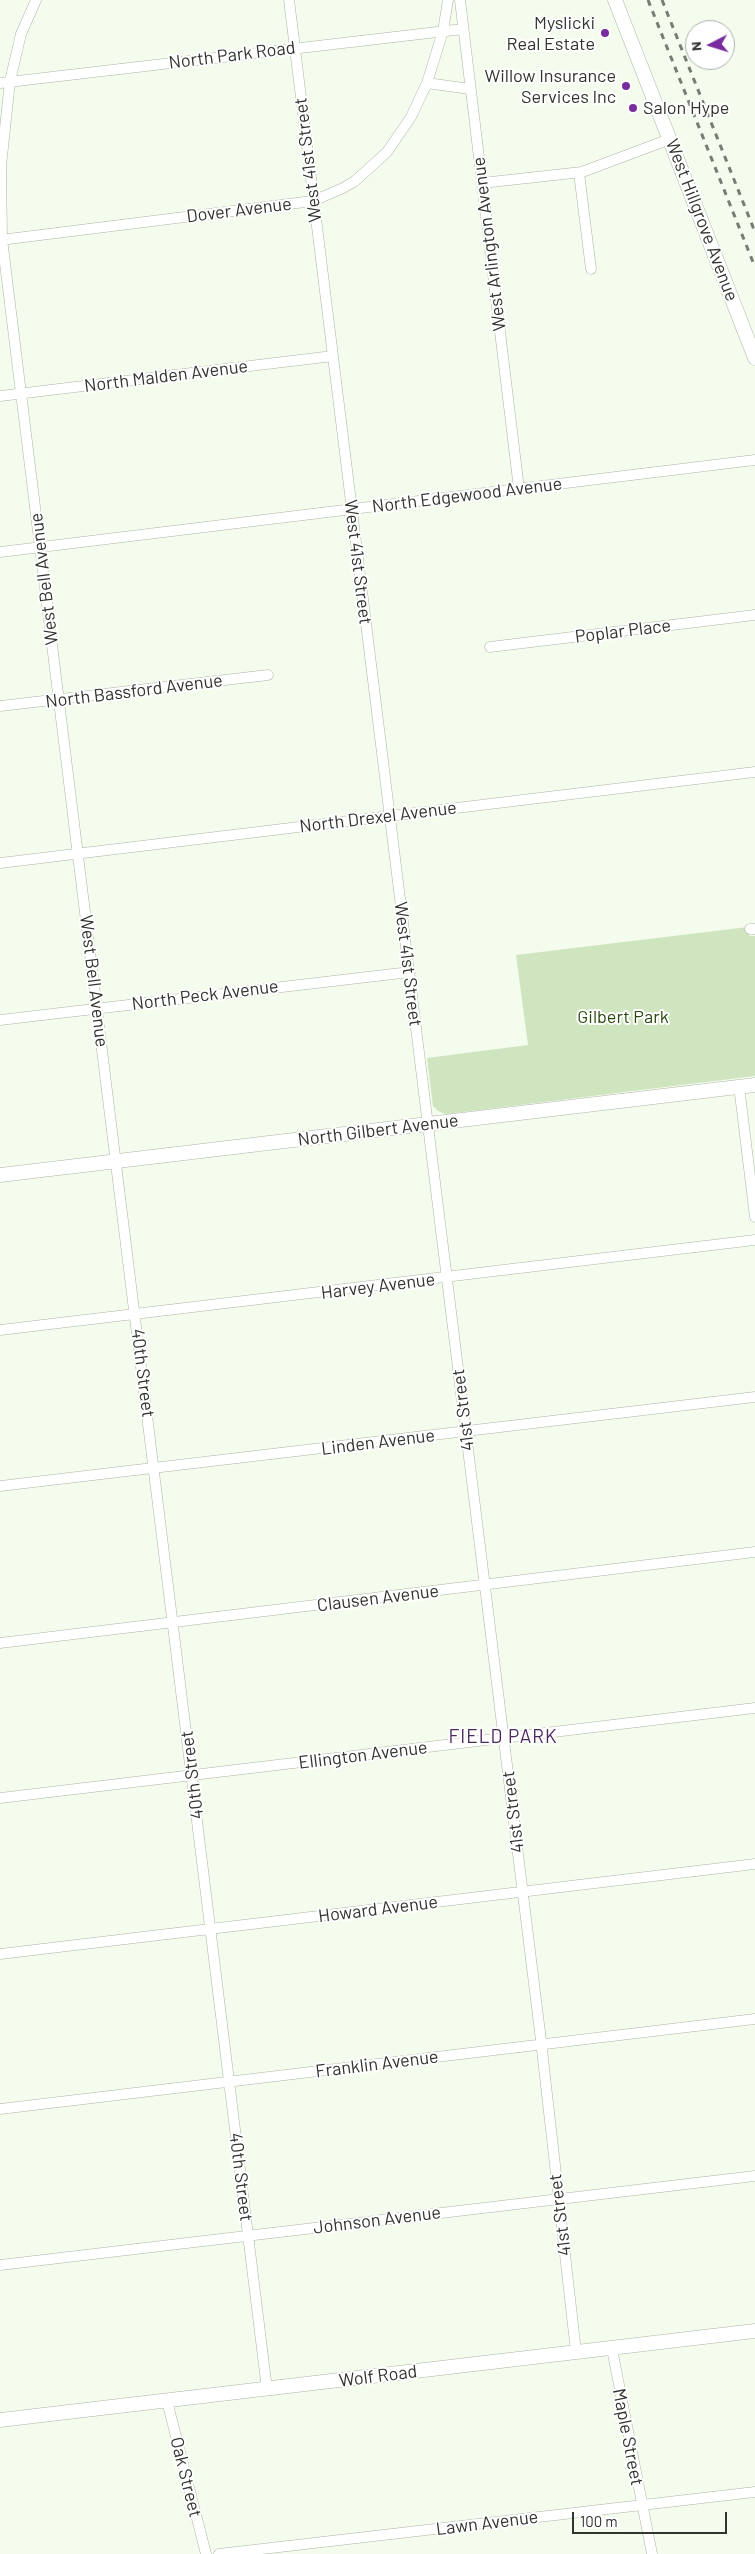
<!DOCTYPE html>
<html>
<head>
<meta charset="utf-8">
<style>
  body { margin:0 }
  #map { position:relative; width:755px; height:2554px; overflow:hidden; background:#f3fced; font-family:Barlow,sans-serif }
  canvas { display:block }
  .north { position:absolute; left:685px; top:20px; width:50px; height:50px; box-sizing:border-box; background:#fff; border:1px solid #adaeac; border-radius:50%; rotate:265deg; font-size:14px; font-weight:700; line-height:20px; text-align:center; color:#31342f }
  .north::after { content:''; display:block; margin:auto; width:18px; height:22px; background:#792c9e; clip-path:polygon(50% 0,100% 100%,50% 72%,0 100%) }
  .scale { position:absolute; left:572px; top:2512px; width:155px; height:22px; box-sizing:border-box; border:2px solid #31342f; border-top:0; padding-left:6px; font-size:15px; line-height:18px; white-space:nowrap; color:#31342f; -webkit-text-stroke:4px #fff; paint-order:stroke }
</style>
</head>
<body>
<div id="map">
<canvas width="755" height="2554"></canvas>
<div class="north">N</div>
<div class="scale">100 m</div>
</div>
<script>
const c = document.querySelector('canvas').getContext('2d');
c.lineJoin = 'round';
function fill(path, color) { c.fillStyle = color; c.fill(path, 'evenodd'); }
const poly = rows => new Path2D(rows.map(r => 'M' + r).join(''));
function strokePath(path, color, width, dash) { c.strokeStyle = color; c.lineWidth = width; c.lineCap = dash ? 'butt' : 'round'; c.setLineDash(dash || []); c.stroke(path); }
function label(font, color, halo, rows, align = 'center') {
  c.font = font + ' Barlow,sans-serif'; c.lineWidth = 4; c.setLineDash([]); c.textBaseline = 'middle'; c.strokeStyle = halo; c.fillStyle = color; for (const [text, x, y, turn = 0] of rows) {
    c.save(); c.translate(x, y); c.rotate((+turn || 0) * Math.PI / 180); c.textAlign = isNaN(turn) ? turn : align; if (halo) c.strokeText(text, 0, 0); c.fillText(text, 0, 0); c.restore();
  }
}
fill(poly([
  [748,927,749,936,755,936,755,1076,446,1114,438,1111,433,1106,427,1058,528,1045,516,955]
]), '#cfe5bf');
const street = poly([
  [36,0,21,34,10,81,1,166,2,239,267,2389],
  [289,0,540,2032,576,2352],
  [460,0,519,489],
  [0,83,463,29],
  [427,83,470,89],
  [579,173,591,269],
  [482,183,582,172,670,139],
  [0,240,313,201,343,188,355,181,387,152,411,117,427,83,443,31,448,0],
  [0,396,333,356],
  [0,552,755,460],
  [490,647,755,615],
  [0,706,268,675],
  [0,863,755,772],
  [750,929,755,929],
  [0,1020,410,972],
  [739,1086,755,1217],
  [0,1330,755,1240],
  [0,1486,755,1397],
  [0,1643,755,1552],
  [0,1798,755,1708],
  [0,1954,755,1864],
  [0,2109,755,2019],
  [0,2265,755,2176],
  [612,2349,652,2554],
  [167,2401,206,2554],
  [219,2554,755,2492]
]);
const secondary = poly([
  [615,0,755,358],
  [0,1175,755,1085],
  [0,2420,755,2331]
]);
strokePath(street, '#adb5a7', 11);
strokePath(secondary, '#adb5a7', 15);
strokePath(street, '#fff', 10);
strokePath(secondary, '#fff', 14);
strokePath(poly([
  [648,0,755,267],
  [662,0,755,232]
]), '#777c74', 3, [6, 6]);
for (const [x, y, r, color] of [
  [605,33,5,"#792c9e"],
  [626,86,5,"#792c9e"],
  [633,108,5,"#792c9e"]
]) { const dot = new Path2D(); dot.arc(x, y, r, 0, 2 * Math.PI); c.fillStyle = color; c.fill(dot); strokePath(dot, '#fff', 2); }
label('18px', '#31342f', '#fff', [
  ["Myslicki",595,23],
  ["Real Estate",595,44],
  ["Willow Insurance",616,76],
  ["Services Inc",616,97],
  ["Salon Hype",643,108,"left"]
], 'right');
label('18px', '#31342f', '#fff', [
  ["North Park Road",232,55,-7],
  ["West 41st Street",308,160,-97],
  ["Dover Avenue",239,210,-7],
  ["West Hillgrove Avenue",702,220,69],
  ["West Arlington Avenue",489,244,-97],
  ["North Malden Avenue",166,376,-7],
  ["North Edgewood Avenue",467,495,-7],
  ["West 41st Street",358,562,83],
  ["West Bell Avenue",44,579,-97],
  ["Poplar Place",623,631,-7],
  ["North Bassford Avenue",134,691,-7],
  ["North Drexel Avenue",378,817,-7],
  ["West 41st Street",408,964,83],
  ["West Bell Avenue",94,981,83],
  ["North Peck Avenue",205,995,-7],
  ["North Gilbert Avenue",378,1130,-7],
  ["Harvey Avenue",378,1286,-7],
  ["40th Street",143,1373,83],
  ["41st Street",463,1410,-97],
  ["Linden Avenue",378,1442,-7],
  ["Clausen Avenue",378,1598,-7],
  ["Ellington Avenue",363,1755,-7],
  ["40th Street",192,1775,-97],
  ["41st Street",513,1812,-97],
  ["Howard Avenue",378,1909,-7],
  ["Franklin Avenue",377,2064,-7],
  ["40th Street",241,2177,83],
  ["41st Street",560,2215,-97],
  ["Johnson Avenue",377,2220,-7],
  ["Wolf Road",378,2376,-7],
  ["Maple Street",628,2437,79],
  ["Oak Street",186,2477,76],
  ["Lawn Avenue",487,2523,-7]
]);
label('18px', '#2c4810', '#fff', [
  ["Gilbert Park",623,1017]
]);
c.letterSpacing = '1px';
label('19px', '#4c285f', '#fff', [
  ["FIELD PARK",503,1737]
]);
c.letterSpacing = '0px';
</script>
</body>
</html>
